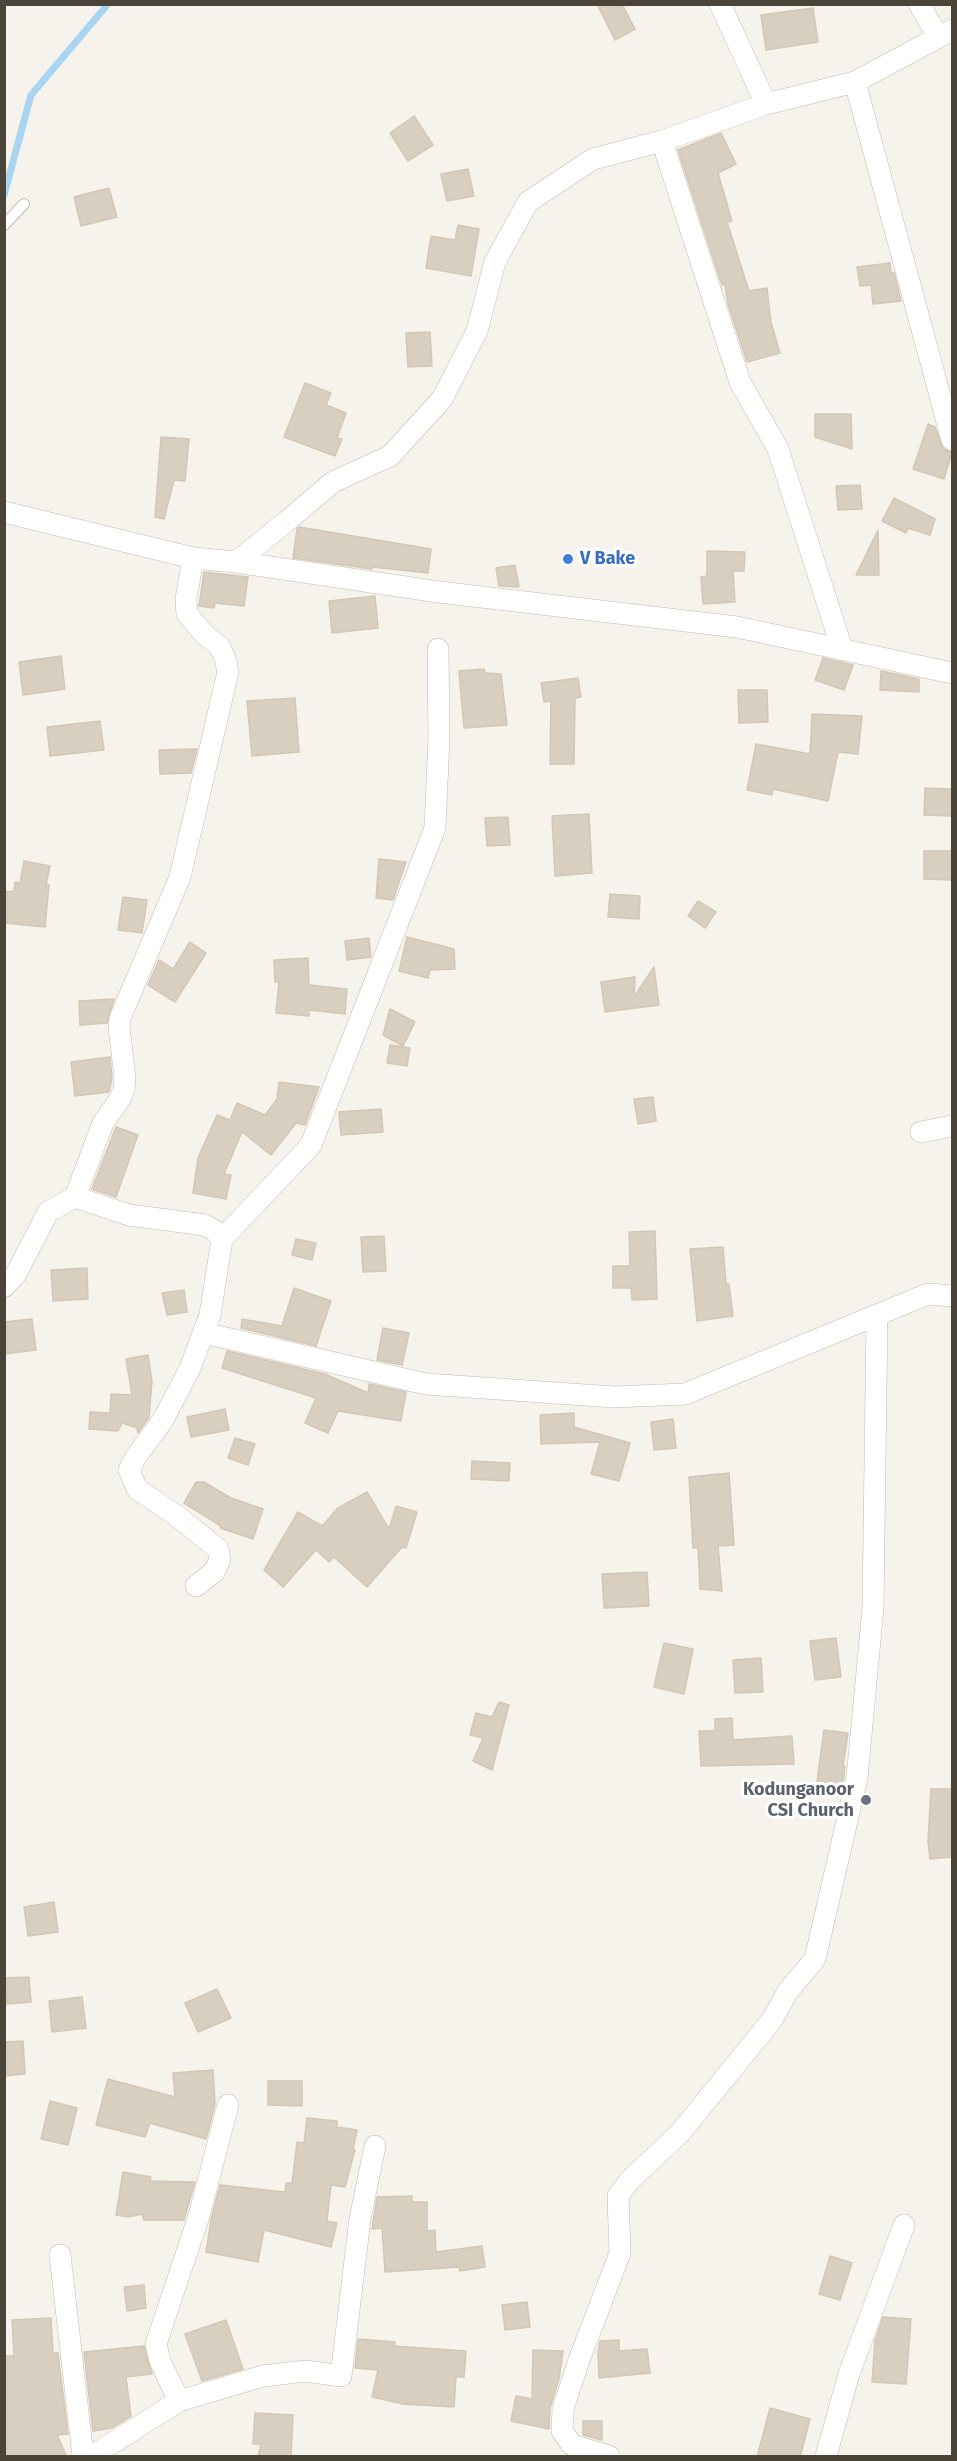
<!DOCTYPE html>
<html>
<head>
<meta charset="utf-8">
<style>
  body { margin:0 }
  #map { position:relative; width:957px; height:2461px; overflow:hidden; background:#f6f3ec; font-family:"Fira Sans",sans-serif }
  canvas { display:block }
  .frame { position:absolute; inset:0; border:6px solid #4b4439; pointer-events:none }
</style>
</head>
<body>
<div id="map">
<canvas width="957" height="2461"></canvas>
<div class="frame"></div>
</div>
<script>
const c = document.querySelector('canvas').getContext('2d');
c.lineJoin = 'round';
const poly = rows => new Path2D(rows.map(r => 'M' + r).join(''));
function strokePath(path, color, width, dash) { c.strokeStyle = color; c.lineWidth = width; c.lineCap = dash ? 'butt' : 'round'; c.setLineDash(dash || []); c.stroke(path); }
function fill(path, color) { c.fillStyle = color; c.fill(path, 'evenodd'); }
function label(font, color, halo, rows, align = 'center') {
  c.font = font + ' "Fira Sans",sans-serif'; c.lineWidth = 6; c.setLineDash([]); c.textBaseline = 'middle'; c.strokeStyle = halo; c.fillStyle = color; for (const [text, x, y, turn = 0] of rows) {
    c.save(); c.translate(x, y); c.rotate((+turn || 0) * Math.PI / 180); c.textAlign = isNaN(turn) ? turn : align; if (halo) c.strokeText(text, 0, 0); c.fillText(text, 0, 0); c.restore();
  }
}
strokePath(poly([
  [4,195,31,95,108,4]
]), '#a9d4f2', 7);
const building = poly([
  [597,4,622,4,635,29,615,40,597,4],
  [813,8,818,42,766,50,761,15,813,8],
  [414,116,433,145,408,161,390,133,414,116],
  [721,133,736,164,718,173,732,221,727,222,749,291,767,288,771,322,780,353,747,362,728,304,725,284,722,285,678,150,721,133],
  [468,169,474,196,447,201,441,174,468,169],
  [109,188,117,217,81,226,74,197,109,188],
  [458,225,479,229,471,276,426,268,431,236,455,240,458,225],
  [890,263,891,273,894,273,901,301,873,304,871,285,860,286,857,267,890,263],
  [430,332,432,366,408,367,406,333,430,332],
  [305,383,331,393,326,405,346,413,337,438,342,439,335,456,284,437,305,383],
  [815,414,851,414,852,449,815,437,815,414],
  [928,424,935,427,943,449,952,452,944,479,913,469,928,424],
  [161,437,189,439,185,481,174,480,164,519,155,517,161,437],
  [860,485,862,509,838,510,836,486,860,485],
  [894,498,935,519,930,535,908,528,906,533,882,521,894,498],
  [299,527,431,549,428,573,372,567,372,569,293,558,297,529,299,527],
  [878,530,879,575,856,575,878,530],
  [707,551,745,552,744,571,733,571,735,602,703,604,701,577,707,576,707,551],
  [515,565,519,587,499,586,496,568,515,565],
  [204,572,248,577,244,606,215,603,214,608,199,606,204,572],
  [375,596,378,628,332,633,329,601,375,596],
  [61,656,65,689,23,695,19,662,61,656],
  [823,658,853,665,844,690,815,680,823,658],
  [484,669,485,673,501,674,507,725,464,728,459,671,484,669],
  [881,671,919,679,919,692,880,690,881,671],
  [578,678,581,697,575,698,574,764,550,764,551,701,544,702,541,683,578,678],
  [738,690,767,690,768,722,739,723,738,690],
  [295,698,299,752,252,756,247,701,295,698],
  [812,714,862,716,858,754,838,752,828,801,773,789,772,795,747,790,756,744,810,754,812,714],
  [100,721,104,750,50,756,47,727,100,721],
  [197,749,191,773,160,774,159,750,197,749],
  [925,788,952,789,952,816,924,815,925,788],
  [589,814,592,873,555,876,552,816,589,814],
  [508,817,510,845,487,846,485,818,508,817],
  [924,851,952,851,952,880,924,879,924,851],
  [379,859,406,862,393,900,376,898,379,859],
  [24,861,50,866,46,885,49,885,45,927,4,923,4,892,14,891,15,882,20,883,24,861],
  [610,894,640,896,639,919,608,917,610,894],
  [123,897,147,900,142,933,118,930,123,897],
  [698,901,716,912,705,928,688,916,698,901],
  [407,937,454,949,455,969,430,970,428,978,399,971,407,937],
  [369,938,371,957,347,960,345,941,369,938],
  [190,942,206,953,175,1002,148,985,159,960,173,969,190,942],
  [308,958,309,985,347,989,345,1014,309,1010,309,1016,276,1013,279,982,275,982,274,960,308,958],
  [654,967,659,1005,605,1012,601,982,635,977,634,997,654,967],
  [114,999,107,1023,80,1025,79,1001,114,999],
  [390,1009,415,1022,403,1046,383,1035,390,1009],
  [390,1045,410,1048,407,1066,387,1063,390,1045],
  [110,1057,112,1078,109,1092,75,1096,71,1062,110,1057],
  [279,1082,319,1087,305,1125,296,1123,271,1155,242,1132,224,1174,231,1175,226,1199,193,1193,198,1158,217,1115,230,1120,237,1103,265,1115,277,1099,279,1082],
  [653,1097,656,1121,638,1124,634,1099,653,1097],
  [381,1109,383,1132,341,1135,339,1112,381,1109],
  [116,1127,138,1135,116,1197,92,1189,116,1127],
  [655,1231,657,1299,632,1300,631,1288,613,1288,613,1266,630,1266,629,1232,655,1231],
  [384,1236,386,1271,363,1272,361,1237,384,1236],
  [296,1239,316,1243,312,1260,292,1255,296,1239],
  [723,1247,726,1284,729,1284,733,1316,697,1321,690,1249,723,1247],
  [87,1268,88,1299,53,1301,51,1270,87,1268],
  [294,1288,331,1301,316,1346,241,1328,242,1319,282,1326,294,1288],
  [184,1290,187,1312,167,1315,162,1293,184,1290],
  [32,1319,36,1350,4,1354,4,1322,32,1319],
  [383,1328,409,1333,402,1365,377,1360,383,1328],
  [227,1351,325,1374,368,1393,369,1384,406,1392,401,1421,338,1411,328,1433,305,1423,316,1398,222,1368,227,1351],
  [148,1355,152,1381,149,1417,138,1433,137,1428,122,1423,118,1431,89,1429,90,1412,110,1413,111,1394,132,1395,126,1359,148,1355],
  [225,1409,229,1430,191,1437,187,1417,225,1409],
  [574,1413,574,1427,630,1443,619,1481,591,1474,600,1442,541,1444,540,1415,574,1413],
  [673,1419,676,1448,654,1450,651,1422,673,1419],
  [235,1438,255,1444,248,1465,228,1458,235,1438],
  [472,1461,510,1463,509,1481,471,1479,472,1461],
  [729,1473,734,1545,718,1546,722,1591,700,1589,698,1548,693,1548,689,1477,729,1473],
  [196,1482,204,1482,231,1498,263,1509,253,1539,220,1528,221,1526,184,1503,196,1482],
  [367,1492,389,1529,396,1506,417,1512,406,1548,402,1547,367,1587,334,1557,329,1562,316,1550,283,1587,264,1570,298,1512,322,1526,338,1508,367,1492],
  [647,1572,649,1606,604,1608,602,1574,647,1572],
  [836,1638,841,1677,815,1680,810,1641,836,1638],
  [664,1643,693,1649,684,1694,654,1687,664,1643],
  [761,1658,763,1692,735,1693,733,1660,761,1658],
  [499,1702,509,1705,492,1770,473,1761,483,1738,470,1735,476,1713,492,1717,499,1702],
  [732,1718,733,1740,792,1736,794,1764,701,1766,699,1731,715,1731,715,1719,732,1718],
  [824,1730,848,1733,843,1766,845,1766,844,1776,841,1791,816,1789,824,1730],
  [931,1789,952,1789,952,1857,930,1859,928,1842,931,1789],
  [54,1902,58,1932,28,1936,24,1907,54,1902],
  [29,1977,31,2002,7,2004,5,1978,29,1977],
  [217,1989,231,2018,198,2032,185,2003,217,1989],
  [82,1997,86,2028,52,2032,49,2001,82,1997],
  [23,2041,25,2074,4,2076,4,2042,23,2041],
  [213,2070,215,2104,206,2139,150,2123,145,2137,96,2125,108,2079,175,2097,173,2073,213,2070],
  [268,2081,302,2081,302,2106,268,2105,268,2081],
  [50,2101,77,2108,68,2145,41,2139,50,2101],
  [307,2118,337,2121,337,2127,357,2130,353,2149,355,2150,345,2187,331,2185,327,2221,337,2223,331,2247,264,2230,258,2262,206,2252,211,2220,220,2185,285,2192,286,2183,292,2183,297,2142,304,2143,307,2118],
  [123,2172,151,2177,150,2181,195,2182,184,2220,144,2220,142,2214,128,2217,116,2215,123,2172],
  [412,2196,412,2202,427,2202,427,2231,435,2230,436,2252,482,2246,485,2267,460,2271,459,2267,385,2272,382,2228,372,2229,377,2197,412,2196],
  [830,2256,852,2263,840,2300,819,2294,830,2256],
  [144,2285,146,2308,127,2311,124,2287,144,2285],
  [527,2302,530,2327,505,2330,502,2305,527,2302],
  [883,2317,911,2319,906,2384,872,2382,875,2341,883,2317],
  [51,2318,53,2353,58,2353,68,2434,57,2435,67,2457,4,2457,4,2356,14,2356,12,2320,51,2318],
  [226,2320,243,2369,202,2381,185,2334,226,2320],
  [358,2339,395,2342,394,2346,466,2351,464,2377,456,2377,454,2407,403,2404,372,2397,378,2370,355,2368,358,2339],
  [619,2340,619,2351,647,2349,650,2373,599,2378,598,2352,600,2341,619,2340],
  [144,2346,152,2374,126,2377,131,2416,112,2428,93,2431,84,2352,144,2346],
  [533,2350,563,2351,559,2379,550,2408,549,2429,511,2421,516,2396,532,2399,533,2350],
  [770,2408,810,2419,800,2457,757,2457,770,2408],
  [255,2413,293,2415,291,2457,258,2457,261,2444,253,2444,255,2413],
  [583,2421,602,2421,602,2440,583,2435,583,2421]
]);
fill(building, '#d8cfc1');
strokePath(building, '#d3c7b4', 1.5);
const lane = poly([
  [4,225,24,204]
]);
const street = poly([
  [720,4,766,104],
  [919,4,938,37],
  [855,82,952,440],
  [662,141,740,382,778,449,842,649],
  [4,512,193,558,236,562,287,521,333,482,390,456,442,399,477,331,495,262,528,202,593,159,662,141,766,104,855,82,952,30],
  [236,562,439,592,737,627,952,673],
  [921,1132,952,1126],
  [75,1197,129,1215,205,1225,215,1231,222,1239,210,1315,190,1368,163,1420,135,1458,129,1470,137,1489,177,1516,218,1549,220,1559,215,1571,196,1586],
  [222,1239,311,1145,435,828,439,738,438,649],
  [4,1287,16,1274,48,1212,75,1197,103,1123,120,1099,124,1089,125,1078,119,1027,120,1018,180,877,228,672,225,658,219,646,204,634,187,614,186,599,193,558],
  [204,1333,426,1384,614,1397,685,1394,928,1294,952,1296],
  [60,2255,83,2456],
  [179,2401,160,2361,156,2344,199,2216,228,2105],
  [92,2456,179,2401,263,2376,306,2371,341,2376,360,2219,375,2146],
  [609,2456,572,2445,562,2431,563,2409,579,2360,620,2253,618,2196,630,2180,680,2133,772,2020,788,1991,815,1959,857,1778,873,1608,877,1315],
  [826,2456,849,2374,904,2225]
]);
strokePath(lane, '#c2bbae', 12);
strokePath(street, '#c2bbae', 22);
strokePath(lane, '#fff', 10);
strokePath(street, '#fff', 21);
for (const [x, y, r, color] of [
  [568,559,6,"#3f7fe0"],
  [866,1800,6,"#6b7280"]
]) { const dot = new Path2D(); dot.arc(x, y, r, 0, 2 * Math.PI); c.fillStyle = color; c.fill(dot); strokePath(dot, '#fff', 2); }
label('bold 18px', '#366cbe', '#fff', [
  ["V Bake",580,559]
], 'left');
label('bold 18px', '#5b616d', '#fff', [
  ["Kodunganoor",854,1790],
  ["CSI Church",854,1811]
], 'right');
</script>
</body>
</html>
